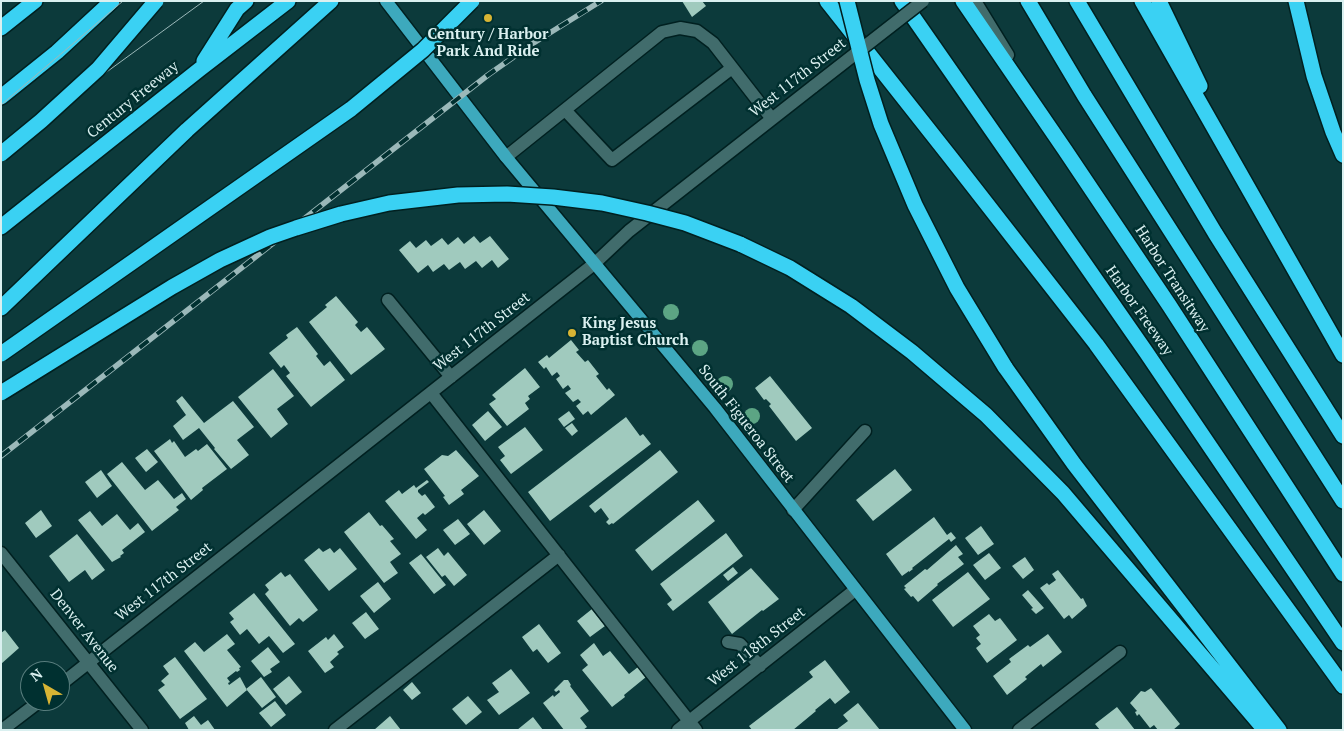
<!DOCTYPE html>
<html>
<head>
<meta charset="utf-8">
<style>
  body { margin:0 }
  #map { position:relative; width:1344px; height:731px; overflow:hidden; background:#0c3a3b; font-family:"PT Serif",serif }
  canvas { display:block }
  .frame { position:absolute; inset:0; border:2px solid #daf0f0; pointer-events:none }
  .north { position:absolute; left:20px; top:661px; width:50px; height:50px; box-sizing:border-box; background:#003030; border:1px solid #577d7d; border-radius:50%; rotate:322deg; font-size:14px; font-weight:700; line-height:20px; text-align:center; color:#daf0f0 }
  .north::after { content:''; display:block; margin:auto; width:18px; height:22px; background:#d8b434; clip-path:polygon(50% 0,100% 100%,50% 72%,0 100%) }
</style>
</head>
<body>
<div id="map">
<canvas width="1344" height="731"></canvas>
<div class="frame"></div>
<div class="north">N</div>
</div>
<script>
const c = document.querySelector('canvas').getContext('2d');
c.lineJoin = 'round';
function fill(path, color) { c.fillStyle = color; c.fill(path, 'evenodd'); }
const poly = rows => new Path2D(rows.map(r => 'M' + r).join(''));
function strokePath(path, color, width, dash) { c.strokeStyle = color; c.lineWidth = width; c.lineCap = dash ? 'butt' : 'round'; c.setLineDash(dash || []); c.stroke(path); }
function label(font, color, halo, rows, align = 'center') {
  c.font = font + ' "PT Serif",serif'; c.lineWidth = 5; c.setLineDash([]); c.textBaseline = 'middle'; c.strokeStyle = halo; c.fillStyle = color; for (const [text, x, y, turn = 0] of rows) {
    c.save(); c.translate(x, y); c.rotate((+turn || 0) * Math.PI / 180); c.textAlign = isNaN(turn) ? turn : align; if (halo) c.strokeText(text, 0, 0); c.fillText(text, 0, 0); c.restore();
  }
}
fill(poly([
  [682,1,702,1,706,6,692,17],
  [474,236,480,243,490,236,509,259,498,268,492,260,482,268,476,261,465,269,460,262,449,270,444,264,433,272,428,265,418,273,399,250,410,241,416,248,426,240,431,246,442,238,448,245,458,237,464,244],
  [336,296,358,322,355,325,361,332,367,327,385,349,351,375,309,322,327,307,325,305],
  [297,327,318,354,316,356,324,366,330,361,345,380,311,407,286,376,290,373,284,365,281,368,269,353,288,338,286,335],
  [571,340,579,350,576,352,585,362,588,360,599,374,596,376,607,390,609,388,615,395,591,415,588,411,583,415,576,406,581,402,578,399,573,402,565,393,571,389,568,385,563,389,556,379,560,376,557,372,552,376,546,367,544,369,538,362,547,355,549,358],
  [525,368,540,387,528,396,530,399,525,403,529,409,507,426,489,404,496,399,492,395],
  [273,369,294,396,277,409,288,424,271,438,238,397],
  [770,376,812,428,796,441,769,406,771,404,766,399,764,400,755,388],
  [182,396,204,423,233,401,254,427,237,440,249,455,231,469,214,449,215,448,199,428,183,440,173,426,186,415,176,401],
  [488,411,502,427,485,441,472,425],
  [569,411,575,419,564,427,558,419],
  [626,417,640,436,643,434,651,444,550,521,528,492],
  [572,423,578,431,572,436,565,428],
  [525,427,543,450,511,474,500,460,505,456,498,447],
  [170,439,172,443,174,441,185,457,196,449,198,451,207,444,227,469,202,488,203,490,191,500,154,451],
  [147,449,158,462,146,472,135,458],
  [456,450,479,476,461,490,464,494,449,505,443,497,445,496,424,469,442,455,448,456],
  [660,450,678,472,613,524,612,523,609,525,606,522,609,519,601,508,595,513,589,506],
  [122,462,145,490,158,480,174,499,182,493,186,499,176,507,179,510,152,531,107,474],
  [895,469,912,490,873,521,856,500],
  [101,470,112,486,97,498,85,482],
  [427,480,429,482,418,490,418,492,422,496,425,494,435,507,425,515,423,513,417,518,427,530,416,539,385,501,399,490,402,494,414,485,416,488],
  [698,500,715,521,652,571,635,550],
  [41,510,52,526,36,538,25,523],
  [484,510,501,531,484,545,467,524],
  [90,511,102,526,117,514,130,530,138,523,145,532,122,550,124,553,120,556,121,557,112,562,78,520],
  [369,512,380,526,382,525,394,539,390,541,401,554,390,562,398,573,384,583,344,532],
  [934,517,947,535,951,532,956,538,951,542,949,539,912,568,913,569,909,572,909,571,902,576,886,554],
  [458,519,470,534,455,545,443,530],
  [981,526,994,544,978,555,965,538],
  [726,533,743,556,673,611,667,604,672,600,660,584],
  [77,534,105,570,92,580,85,570,69,582,49,556],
  [956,545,963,554,958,557,964,564,937,584,938,585,918,602,913,596,911,597,904,589,906,588,904,586,925,569,927,570],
  [319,548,323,552,330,548,334,553,340,548,357,569,329,591,304,560],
  [438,548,444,556,448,552,467,575,454,586,445,575,442,577,426,557],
  [989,553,1001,568,985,580,973,565],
  [421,554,446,585,434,594,409,563],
  [1025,557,1034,570,1023,579,1012,566],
  [733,567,738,573,728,581,723,575],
  [751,568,779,599,763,611,762,610,732,634,708,602],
  [1058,570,1081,599,1083,598,1087,606,1072,619,1069,615,1064,619,1040,588,1047,583,1049,585,1056,580,1052,574],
  [281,572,285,577,290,574,318,610,303,622,299,618,290,626,265,594,269,590,265,585],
  [968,572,990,599,953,627,932,600],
  [378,582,391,599,374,613,360,596],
  [1028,590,1044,608,1036,614,1031,609,1033,608,1022,595],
  [254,593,295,644,283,653,269,636,259,644,247,629,240,635,230,622,234,619,229,613],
  [592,609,605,626,590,637,577,621],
  [366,612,379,629,365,639,352,623],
  [989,614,995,621,1000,618,1017,640,987,663,976,648,981,644,976,638,980,635,973,626],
  [539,624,561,653,548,663,537,649,533,652,522,637],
  [5,630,19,648,1,664,1,633],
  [227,634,235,644,227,650,241,667,239,668,240,670,237,672,236,671,227,678,230,682,228,683,229,685,240,677,247,690,227,707,184,651,195,642,204,652],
  [334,634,344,647,337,652,339,654,330,662,334,667,325,673,308,651,326,637,328,640],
  [1048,634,1062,652,1043,667,1041,664,1025,677,1027,679,1007,695,993,676,1011,662,1009,659,1028,645,1030,647],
  [594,643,603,656,610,651,629,674,638,667,646,677,624,695,625,697,612,707,582,670,588,665,580,655],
  [268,647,280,662,270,669,272,672,264,677,251,661],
  [175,657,207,699,180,719,158,690,165,685,161,681,169,674,163,666],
  [825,660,850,692,835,704,830,698,815,710,816,711,793,730,752,730,749,726,813,677,809,672],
  [511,669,530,693,499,715,487,700,499,692,492,683],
  [289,676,302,692,286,705,273,689],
  [261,677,276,697,262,708,246,689],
  [564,680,568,680,571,685,570,686,589,711,580,718,587,727,583,730,564,730,543,703,553,695,554,697,560,692,559,690,556,692,554,690],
  [412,682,421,693,412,700,403,690],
  [1151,688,1180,724,1173,730,1158,730,1154,725,1150,728,1139,714,1137,716,1135,712,1137,711,1130,703,1141,691,1145,692],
  [468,696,482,712,466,725,452,709],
  [275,701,286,715,271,727,259,713],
  [858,703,880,730,836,730,848,721,843,715],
  [1117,707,1135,730,1100,730,1095,724],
  [194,716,201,725,208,720,215,730,189,730,185,723],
  [390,716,401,730,374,730],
  [533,717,543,730,517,730]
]), '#a0cabe');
const minor = poly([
  [975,1,1008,55],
  [565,110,612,160,732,68],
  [506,157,662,32,680,28,697,31,713,43,772,119],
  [388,300,451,377],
  [431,393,696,730],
  [793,510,865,431],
  [1,553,142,730],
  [728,642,740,644,760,666],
  [60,685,594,264,629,231,814,86],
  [2,730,40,701],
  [335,730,559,555],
  [678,730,855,590],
  [1019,730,1120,652]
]);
const major = poly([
  [386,1,506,157,715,408,965,730]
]);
const highway = poly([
  [827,1,951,158,1096,344,1343,686],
  [902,1,1146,352,1343,643],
  [963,1,1065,150,1169,305,1343,574],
  [1028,1,1084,95,1343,501],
  [1077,1,1215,233,1343,436],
  [1142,1,1343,355],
  [1159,1,1200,86],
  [1296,1,1314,76,1333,132,1343,155],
  [1,28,35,1],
  [204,61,237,9,246,1],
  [1,97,57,52,112,1],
  [1,227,200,69,288,1],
  [740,244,790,268,851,306,912,352,986,415,1063,493,1265,730],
  [1,308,187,130,331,1],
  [1005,367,1074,464,1279,730]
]);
strokePath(minor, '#002020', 15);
strokePath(major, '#002020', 15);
strokePath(highway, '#002020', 18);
strokePath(minor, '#416c6c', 12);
strokePath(major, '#3da9bd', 12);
strokePath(highway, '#3ad1f3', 15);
strokePath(poly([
  [1,105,123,1],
  [1,149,204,1]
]), '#9bb8b9', 1);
const rail = poly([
  [1,456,488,75,532,44,601,1]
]);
strokePath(rail, '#9bb8b9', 5.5);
strokePath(rail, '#003030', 4, [11]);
const minorBridge = poly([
  [814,86,923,1]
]);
const highwayBridge = poly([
  [847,1,867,80,881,124,915,205,957,288,1005,367],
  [1,154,41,121,98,69,156,1],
  [1,354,351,109,423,50,472,1],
  [1,393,172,287,220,260,270,237,296,228,341,214,389,203,458,195,507,194,553,197,602,203,647,213,685,223,740,244]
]);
strokePath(minorBridge, '#002020', 15, []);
strokePath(highwayBridge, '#002020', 18, []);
strokePath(minorBridge, '#416c6c', 12);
strokePath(highwayBridge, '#3ad1f3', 15);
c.fillStyle = '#5ca584';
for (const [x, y] of [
  [671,312],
  [700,348],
  [725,384],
  [752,416]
]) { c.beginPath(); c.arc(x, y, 8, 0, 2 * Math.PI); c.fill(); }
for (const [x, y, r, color] of [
  [488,18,5,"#d8b434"],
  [572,333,5,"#d8b434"]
]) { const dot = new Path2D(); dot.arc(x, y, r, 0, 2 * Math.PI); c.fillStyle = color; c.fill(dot); strokePath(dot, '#003030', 2); }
label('bold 15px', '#daf0f0', '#003030', [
  ["Century / Harbor",488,35],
  ["Park And Ride",488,52],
  ["King Jesus",582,324,"left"],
  ["Baptist Church",582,341,"left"]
]);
label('15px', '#daf0f0', '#003030', [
  ["West 117th Street",798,78,-38],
  ["Century Freeway",133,100,-39],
  ["Harbor Transitway",1172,279,57],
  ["Harbor Freeway",1139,311,55],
  ["West 117th Street",482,332,-38],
  ["South Figueroa Street",746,424,52],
  ["West 117th Street",164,582,-38],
  ["Denver Avenue",84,631,52],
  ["West 118th Street",757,647,-38]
]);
</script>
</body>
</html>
